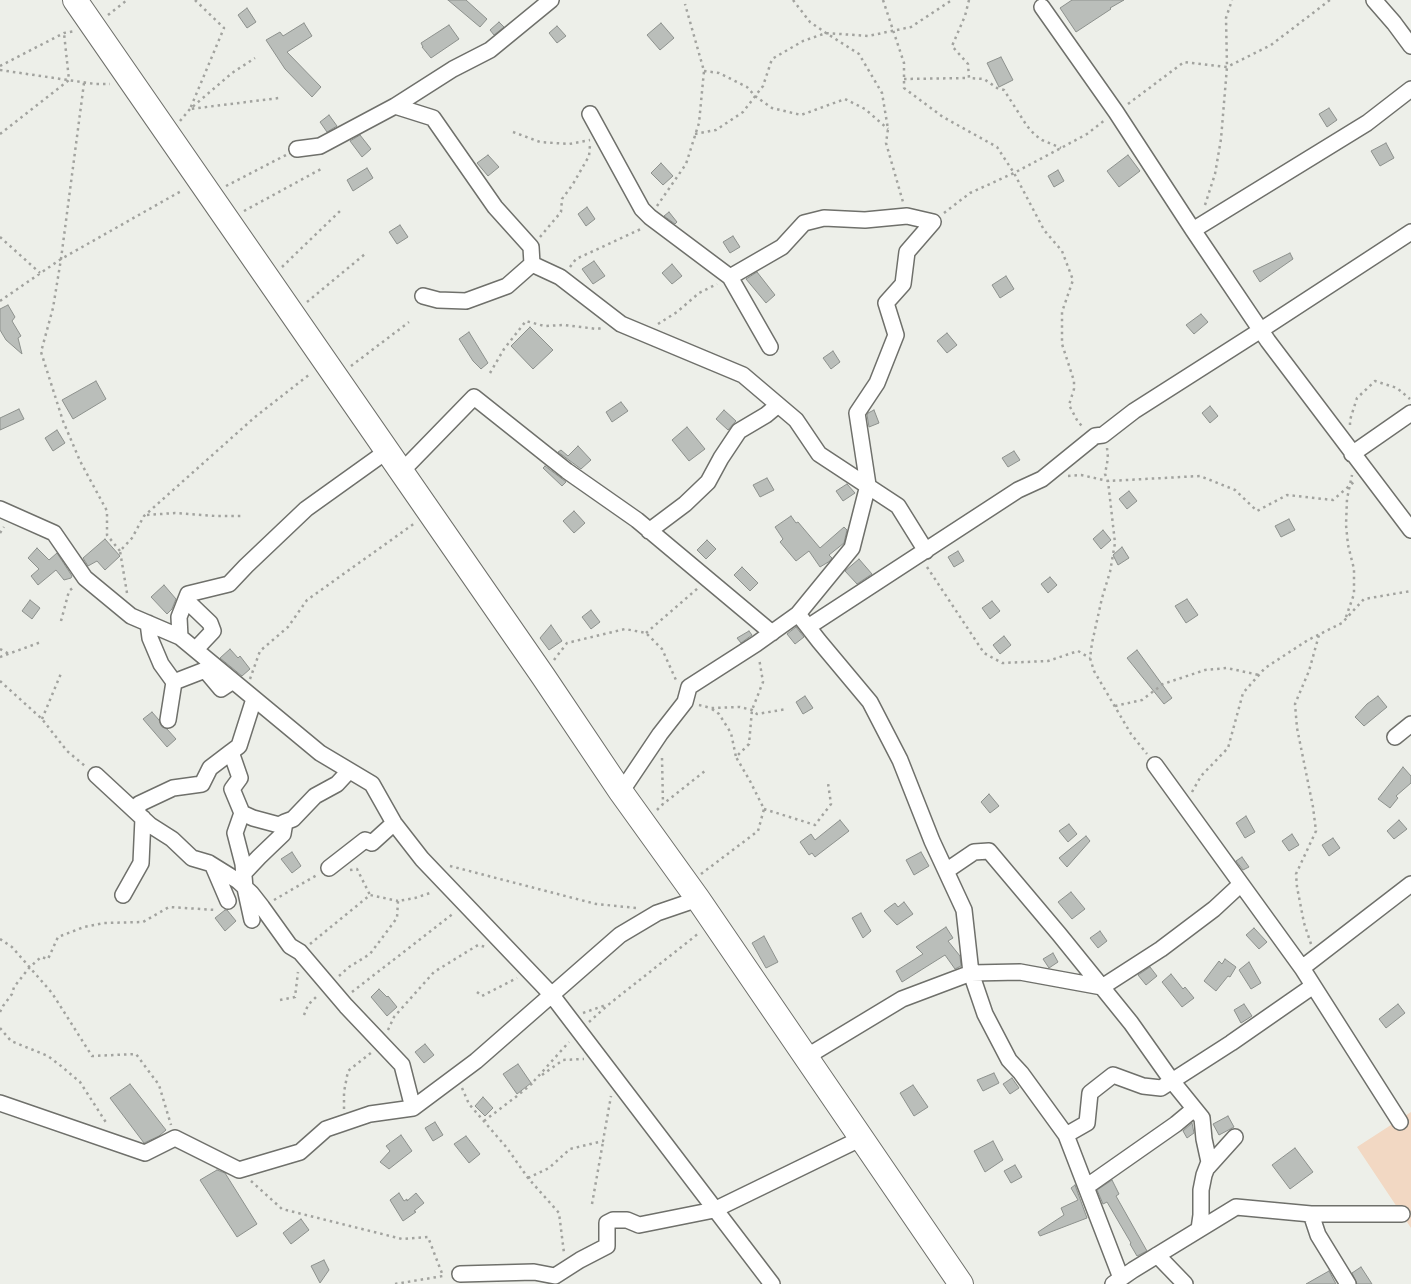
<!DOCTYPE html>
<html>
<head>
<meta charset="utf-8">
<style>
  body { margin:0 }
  canvas { display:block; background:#edefe9 }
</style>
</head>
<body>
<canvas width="1411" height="1284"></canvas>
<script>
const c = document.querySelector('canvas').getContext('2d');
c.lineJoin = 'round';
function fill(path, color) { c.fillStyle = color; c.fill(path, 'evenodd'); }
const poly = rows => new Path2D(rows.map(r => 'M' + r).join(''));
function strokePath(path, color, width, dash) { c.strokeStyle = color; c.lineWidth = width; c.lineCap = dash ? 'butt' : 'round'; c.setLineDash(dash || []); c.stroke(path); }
fill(poly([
  [1411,1112,1411,1228,1357,1147]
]), '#f2d8c3');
const building = poly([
  [448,0,466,0,487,19,480,27,448,0],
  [1072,0,1124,0,1110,8,1111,9,1076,32,1060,8,1072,0],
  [247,8,256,22,247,28,238,15,247,8],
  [499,22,504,27,494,35,490,30,499,22],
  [304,23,312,36,287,52,321,87,312,97,285,69,266,40,280,32,283,36,304,23],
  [661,23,674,38,660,50,647,35,661,23],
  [449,25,459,39,431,58,422,47,423,47,421,43,449,25],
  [557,26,566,36,557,43,549,33,557,26],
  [1001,57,1013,80,999,87,987,63,1001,57],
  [1329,108,1337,120,1327,127,1319,114,1329,108],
  [329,115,337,126,327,132,320,122,329,115],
  [360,135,371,149,362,157,350,141,360,135],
  [1386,143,1394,158,1380,166,1371,151,1386,143],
  [488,155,499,167,488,176,477,163,488,155],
  [1128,155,1140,171,1119,187,1107,171,1128,155],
  [661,163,673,176,663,185,651,173,661,163],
  [367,168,373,178,353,191,347,180,367,168],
  [1058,170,1064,181,1054,187,1048,176,1058,170],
  [587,207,595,219,586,226,578,214,587,207],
  [669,212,677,222,675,224,664,216,669,212],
  [400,225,408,237,397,244,389,232,400,225],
  [733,236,740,247,730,253,723,242,733,236],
  [1290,253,1293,259,1260,282,1253,271,1290,253],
  [594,261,605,276,593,284,582,269,594,261],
  [672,264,682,276,672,284,662,273,672,264],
  [757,272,775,295,766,303,746,279,757,272],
  [1006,276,1014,289,1000,298,992,285,1006,276],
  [8,305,15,317,12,321,21,336,18,338,22,354,6,340,0,330,0,309,8,305],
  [1201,314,1208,322,1194,334,1186,325,1201,314],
  [530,327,553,350,533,369,511,346,530,327],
  [469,332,488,363,481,369,473,361,459,339,469,332],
  [947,333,957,345,947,353,937,341,947,333],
  [833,351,840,362,831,369,823,358,833,351],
  [96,381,106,399,73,419,62,400,96,381],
  [621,402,628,411,612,422,606,412,621,402],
  [1210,406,1218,416,1210,423,1202,413,1210,406],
  [19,409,24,419,0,430,0,418,19,409],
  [724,410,736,421,728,430,716,419,724,410],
  [874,410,879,423,869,427,867,415,868,413,874,410],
  [687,427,705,449,689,461,672,440,687,427],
  [57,430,65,443,53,451,45,438,57,430],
  [578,446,591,460,581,469,558,452,561,450,568,456,578,446],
  [1014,451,1020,460,1008,467,1002,458,1014,451],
  [545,466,561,478,566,482,562,486,543,468,545,466],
  [767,478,774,490,760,497,753,485,767,478],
  [847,484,855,493,843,501,836,491,847,484],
  [1129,491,1137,501,1127,509,1119,499,1129,491],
  [574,511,585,523,574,533,563,521,574,511],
  [791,516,796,523,798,522,820,548,844,527,847,530,844,543,829,555,832,558,830,561,820,567,809,551,796,561,780,542,783,539,775,527,791,516],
  [1289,519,1295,530,1281,537,1275,526,1289,519],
  [1103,530,1111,540,1101,549,1093,539,1103,530],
  [105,539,120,556,105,570,97,561,88,566,83,558,105,539],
  [707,540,716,549,706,559,697,550,707,540],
  [1122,547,1129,558,1118,565,1113,555,1122,547],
  [37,548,49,560,57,553,72,576,71,578,64,580,56,570,38,585,31,576,39,569,28,558,37,548],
  [958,551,964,561,954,567,948,557,958,551],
  [859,559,872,574,857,584,845,571,859,559],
  [742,567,758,583,750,591,734,575,742,567],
  [1050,577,1057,585,1048,593,1041,584,1050,577],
  [164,585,176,599,172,609,167,614,151,597,164,585],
  [1187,599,1198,615,1186,623,1175,606,1187,599],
  [30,600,40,608,32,619,22,611,30,600],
  [992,601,1000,611,990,619,982,608,992,601],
  [591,610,600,622,591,629,582,617,591,610],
  [551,625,562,641,549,650,540,638,551,625],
  [796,627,804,637,795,644,787,634,796,627],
  [749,631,752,635,741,643,737,638,749,631],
  [1004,636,1011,645,1000,654,993,645,1004,636],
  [230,649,238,658,240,656,250,669,242,676,220,658,230,649],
  [1137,650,1172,698,1164,704,1127,658,1137,650],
  [805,696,813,708,803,714,796,702,805,696],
  [1378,696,1387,707,1364,726,1355,717,1367,704,1378,696],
  [152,712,159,720,162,727,167,729,176,739,167,747,143,719,152,712],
  [1403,767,1411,776,1411,783,1396,796,1398,798,1390,808,1378,799,1403,767],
  [989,794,999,806,990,813,981,802,989,794],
  [1246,816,1255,832,1245,838,1236,823,1246,816],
  [840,820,849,831,815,857,812,853,809,855,800,842,811,834,815,840,840,820],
  [1399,820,1407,829,1394,839,1387,831,1399,820],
  [1069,824,1077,834,1068,842,1059,831,1069,824],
  [1292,834,1299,845,1289,851,1282,841,1292,834],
  [1086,836,1090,841,1067,867,1059,858,1086,836],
  [1333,838,1340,848,1329,856,1322,845,1333,838],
  [292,852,301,866,292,873,281,859,292,852],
  [921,852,929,866,914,875,906,860,921,852],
  [1242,857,1249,867,1243,870,1236,861,1242,857],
  [1071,892,1085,909,1072,919,1058,902,1071,892],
  [904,902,913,914,897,925,884,911,895,903,898,907,904,902],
  [225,910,227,910,236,921,225,931,215,918,225,910],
  [861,913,871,931,863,938,852,918,861,913],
  [946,927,953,938,948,941,960,956,961,966,955,969,945,955,902,982,896,971,923,954,916,947,946,927],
  [1254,928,1267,942,1259,949,1246,935,1254,928],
  [1100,931,1107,941,1098,948,1090,938,1100,931],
  [764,936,778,962,766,968,752,943,764,936],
  [1053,953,1058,962,1049,968,1043,959,1053,953],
  [1225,959,1236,967,1230,977,1228,976,1216,991,1204,981,1219,961,1222,964,1225,959],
  [1249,962,1261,983,1251,989,1239,970,1249,962],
  [1150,967,1157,976,1146,985,1138,975,1150,967],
  [1171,974,1183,989,1185,987,1194,998,1182,1007,1162,982,1171,974],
  [379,989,387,997,388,996,397,1007,387,1016,371,997,379,989],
  [1244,1004,1252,1016,1241,1023,1234,1010,1244,1004],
  [1398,1004,1405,1013,1386,1028,1379,1019,1398,1004],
  [425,1044,434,1055,424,1063,415,1052,425,1044],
  [518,1064,531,1083,517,1094,503,1074,518,1064],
  [994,1073,999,1083,983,1091,977,1080,994,1073],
  [1012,1078,1019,1088,1010,1094,1003,1084,1012,1078],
  [130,1084,166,1130,159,1136,144,1143,110,1098,130,1084],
  [913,1085,928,1107,914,1116,900,1093,913,1085],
  [483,1097,493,1108,485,1116,475,1106,483,1097],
  [1228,1116,1234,1127,1219,1135,1213,1124,1228,1116],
  [435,1122,443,1135,433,1141,425,1128,435,1122],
  [1192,1123,1194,1133,1187,1138,1183,1131,1192,1123],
  [401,1135,412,1151,389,1169,380,1162,390,1151,386,1146,401,1135],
  [466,1136,480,1154,469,1163,454,1144,466,1136],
  [993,1141,1003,1160,985,1172,974,1151,993,1141],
  [1295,1148,1313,1172,1290,1189,1272,1165,1295,1148],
  [1015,1165,1022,1177,1011,1183,1004,1171,1015,1165],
  [217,1170,225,1173,257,1224,237,1237,200,1180,217,1170],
  [1112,1180,1119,1194,1116,1196,1147,1251,1137,1256,1130,1244,1131,1243,1107,1202,1103,1204,1097,1190,1112,1180],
  [1075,1185,1087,1218,1040,1236,1038,1232,1064,1215,1061,1208,1078,1200,1071,1188,1075,1185],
  [399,1193,404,1201,407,1199,407,1201,416,1193,424,1203,414,1211,416,1212,403,1221,390,1200,399,1193],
  [301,1219,309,1230,291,1244,283,1233,301,1219],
  [324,1260,329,1270,320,1283,311,1266,324,1260],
  [1361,1267,1372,1284,1357,1284,1352,1273,1361,1267],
  [1329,1271,1336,1284,1306,1284,1329,1271]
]);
fill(building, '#babeba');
strokePath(building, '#8d918d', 1);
const minor = poly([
  [1374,0,1394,23,1411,46],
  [1042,7,1116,112,1193,230,1268,341,1411,530],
  [395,106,453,69,490,50,551,0],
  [590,114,642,209,650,217,730,277,770,347],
  [297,149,320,146,395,106,433,118,495,207,531,247,532,264,560,277,621,324,743,375,796,420,819,454,898,506,926,551],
  [1193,230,1367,123,1411,89],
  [423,296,438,300,466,301,507,286,532,264],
  [1352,454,1411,413],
  [401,472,474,397,567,471,637,520,772,633],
  [0,509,54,533,85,578,131,616,180,637,320,753,372,784,394,823,422,859,551,994,772,1284],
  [649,531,685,504,708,482,721,458,739,431,766,415,778,405],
  [186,600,210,623,213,631,196,649],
  [798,614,819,641,870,702,900,760,932,841,964,910,971,973,985,1014,1009,1060,1021,1073,1066,1135,1121,1278],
  [148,623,150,638,161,664,174,682,168,720],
  [808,627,1018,490,1042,479,1095,436,1103,435,1134,411,1261,330,1411,232],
  [180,637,179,617,188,594,229,584,246,566,306,509,387,451],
  [174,682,205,670,221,689,233,681],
  [1395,737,1411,724],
  [1155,765,1302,968,1400,1122],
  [96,775,150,825,172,839,192,858,209,863,238,881,251,893,262,907,290,946,300,952,346,1006,402,1065,413,1108],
  [621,792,660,734,685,702,689,687,756,644,798,614,852,548,868,485,857,413,877,383,896,335,886,303,903,284,907,252,933,222,907,216,865,220,824,218,804,223,782,247,730,277],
  [137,813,139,804,173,788,202,784,210,768,231,752],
  [242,813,253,818,279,825,285,822],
  [213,866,228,901],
  [329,868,365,840,372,843,394,823],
  [946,871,974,852,989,851,1059,934,1131,1023,1172,1081,1202,1118,1204,1139,1209,1162,1204,1175,1201,1190,1201,1215,1199,1229],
  [243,874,259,857,283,834,285,822,293,819,315,796,337,784,349,771],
  [123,895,141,863,143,818],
  [252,920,245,888,243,864,235,833,242,813,232,789,240,778,231,752,239,746,254,699],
  [1302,968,1411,884],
  [806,1057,902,999,971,973,1020,972,1102,987,1161,949,1214,909,1241,884],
  [0,1103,145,1153,175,1138,239,1170,300,1152,326,1129,370,1114,413,1108,476,1061,620,935,657,913,698,899],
  [1066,1135,1087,1123,1090,1093,1113,1075,1143,1086,1161,1088,1231,1043,1313,986],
  [1208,1167,1235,1137],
  [1086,1187,1176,1124,1194,1109],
  [1311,1214,1318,1235,1348,1284],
  [1157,1255,1185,1284],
  [460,1274,534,1272,555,1276,580,1260,607,1246,607,1223,613,1220,627,1220,639,1225,714,1210,862,1138],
  [1113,1284,1133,1270,1236,1207,1311,1214,1402,1214]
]);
const trunk = poly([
  [75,0,543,676,621,792,698,899,961,1284]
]);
strokePath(minor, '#6f706b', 18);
strokePath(trunk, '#6f706b', 26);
strokePath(poly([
  [195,0,224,28,190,109,279,98],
  [793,0,810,22,826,33,859,54,882,93,888,129,886,143,903,202],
  [883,0,904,63,904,88,943,117,997,147,1014,173,1044,230,1062,251,1073,280,1062,312,1062,344,1074,381,1074,389,1069,405,1078,422,1084,428],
  [969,0,965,16,952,46,968,64,969,78,984,79,997,88,1004,90,1027,126,1035,135,1042,140,1061,148],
  [108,15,127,0],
  [0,66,64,33,75,31],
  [0,70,95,84,110,84],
  [704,71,719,73,747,87,755,96,772,108,801,115,845,99,865,109,888,129],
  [904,79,969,78],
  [84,83,61,259,53,308,41,352,63,421,80,461,107,511,107,535,120,551],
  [1128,104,1184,62,1227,67,1271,45,1330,0],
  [180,121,190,109,232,73,255,58],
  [513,132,540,142,569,144,590,140],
  [0,134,69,80,64,33],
  [695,134,716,130,743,112,763,86,772,59,803,41,826,33,868,36,911,27,952,0],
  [226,186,286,155],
  [1205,205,1215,174,1221,139,1227,67,1226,18,1232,0],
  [657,206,686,164,699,123,704,71,685,4],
  [244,211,321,169],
  [944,213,970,193,1014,173,1061,148,1087,134,1105,120],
  [0,237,40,273],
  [540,237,561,212,562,199,573,184,589,156,590,145],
  [282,267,341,210],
  [570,267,576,259,641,229],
  [0,301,61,259,183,190],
  [307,302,365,254],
  [658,324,677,312,699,293,717,284],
  [351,366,409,322],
  [490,373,504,349,526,321,544,326,564,325,597,329,602,328],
  [1350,425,1350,420,1357,398,1375,381,1397,388,1410,399],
  [1107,448,1108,458,1105,474,1108,481,1115,543,1110,572,1102,598,1092,643,1090,658,1094,671,1131,734,1147,754],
  [1068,476,1081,475,1108,481,1200,476,1235,490,1257,511,1287,495,1333,500,1355,481],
  [147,515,175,513,216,516,241,516],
  [0,533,4,527],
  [927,567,984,653,1002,663,1048,661,1078,651,1090,658],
  [127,593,120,551,132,538,144,516,255,417,310,374],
  [1346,617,1354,594,1354,569,1348,545,1346,525,1347,499,1352,475],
  [61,621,69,591,74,587],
  [646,633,698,588],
  [0,649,9,654],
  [0,657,41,642],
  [554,660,567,643,625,629,646,633,662,649,676,680],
  [250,679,260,651,288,627,307,600,415,523],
  [0,681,42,719,67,751,85,766],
  [699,705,711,708,740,707,752,710,757,714,787,709],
  [1115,706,1142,700,1163,684,1205,670,1227,668,1259,675],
  [712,709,719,714,731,733,736,757,749,744,752,710,763,682,759,658],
  [42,719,62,671],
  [662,758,663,804],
  [1192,792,1201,776,1228,748,1243,693,1265,668,1308,640,1342,623,1364,599,1411,591],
  [764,809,815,825,831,804,828,783],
  [657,810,663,804,705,771],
  [450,866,596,904,637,908],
  [350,870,357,869,370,895],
  [701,874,758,831,764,809,750,781,736,757],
  [274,900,317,875],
  [0,939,12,947,52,993,92,1056,136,1054,159,1085,171,1125],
  [310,944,370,895,398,901],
  [1311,944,1304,923,1297,887,1296,874,1316,831,1313,807,1297,728,1295,704,1309,671,1319,635],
  [339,976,349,967,370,954,397,918,398,901,415,898,433,892],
  [352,992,454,913],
  [477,992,482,996,517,978],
  [280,1000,295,997,298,972],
  [0,1012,3,1006,12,994,14,987,29,968,41,957,48,959,58,937,84,927,104,923,143,922,169,907,216,910],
  [583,1013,606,1005],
  [304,1015,308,1005,318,995],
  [589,1022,608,1005,699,933],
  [0,1028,11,1041,48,1056,61,1066,80,1082,107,1124],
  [388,1030,394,1017,434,972,478,945,486,947],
  [542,1075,563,1060,584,1059],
  [534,1081,569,1042],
  [462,1088,469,1104,507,1148,528,1178,559,1213,564,1253],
  [344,1109,344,1092,348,1071,372,1052],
  [484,1121,517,1096,534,1082],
  [528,1178,549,1168,570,1149,603,1141,611,1096],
  [251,1181,282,1209,402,1239,428,1237,443,1276],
  [592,1204,603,1142],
  [395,1284,443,1276]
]), '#a2a39f', 2.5, [2.5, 4]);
strokePath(minor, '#fff', 15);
strokePath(trunk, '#fff', 24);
</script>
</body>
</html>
